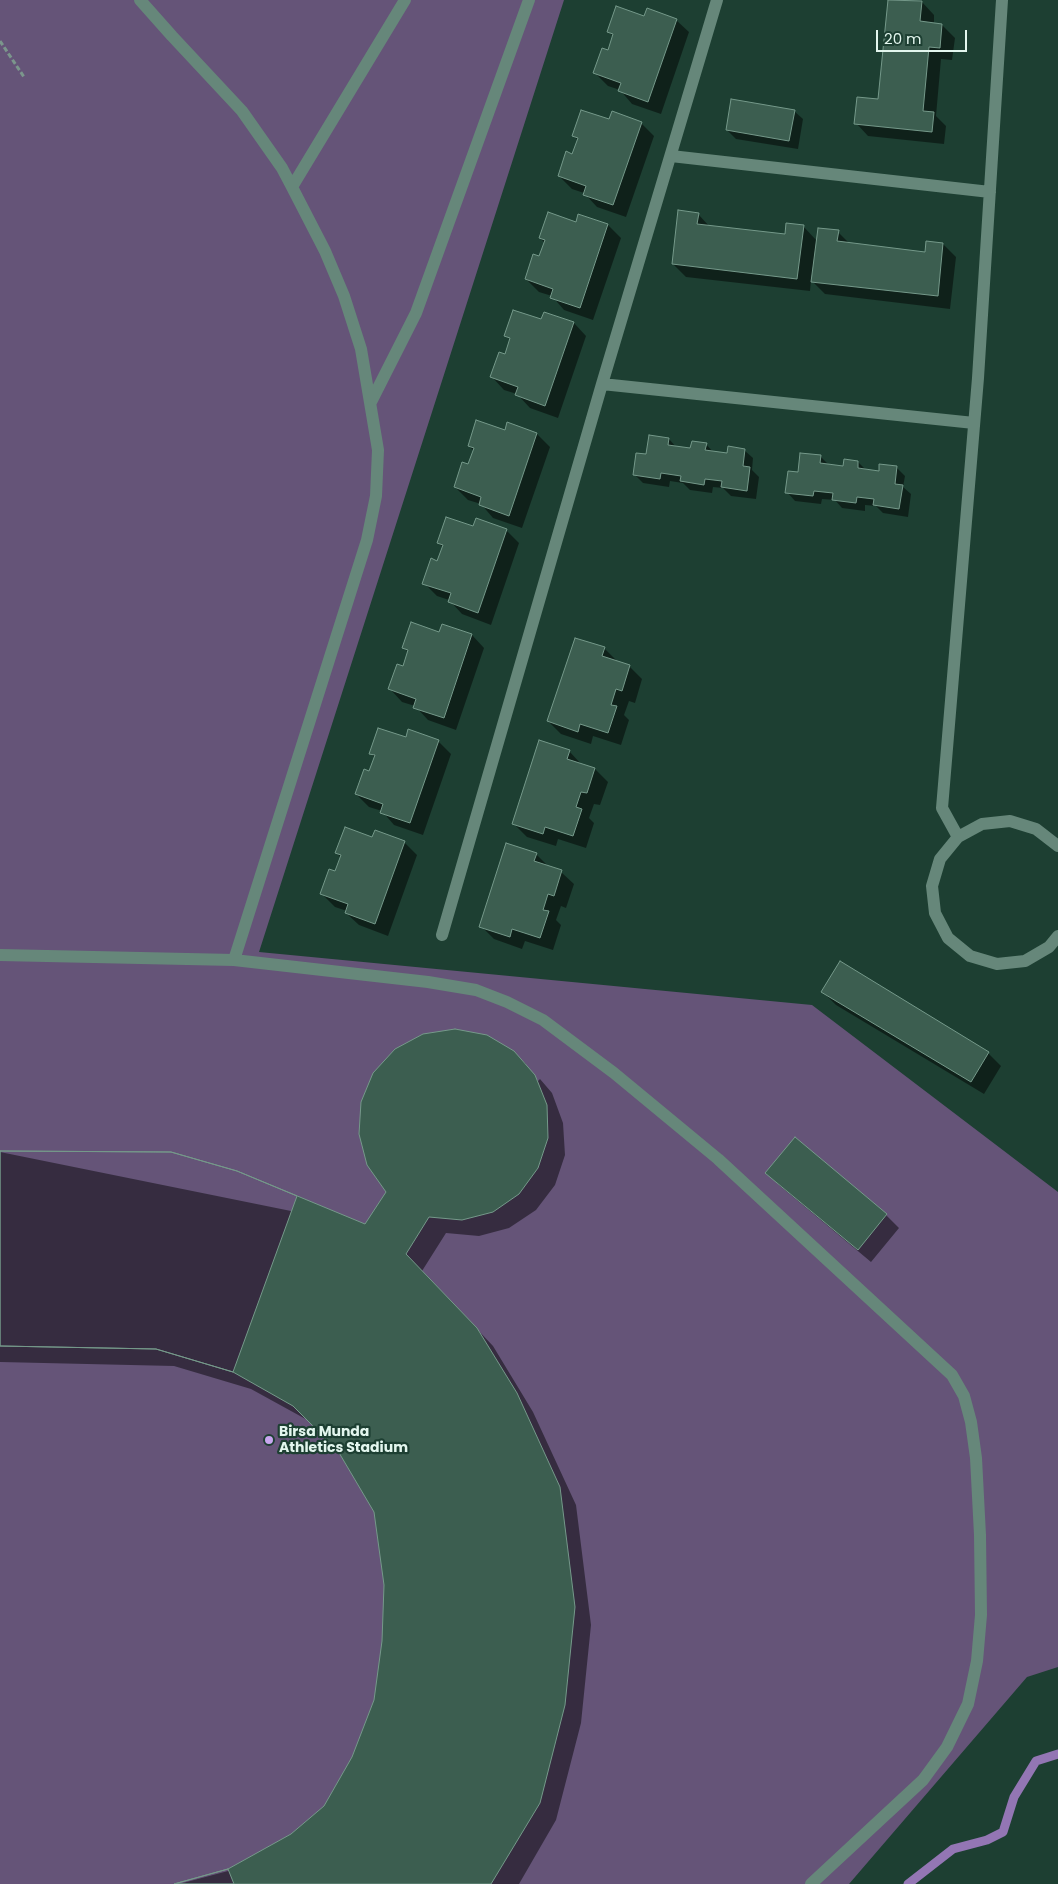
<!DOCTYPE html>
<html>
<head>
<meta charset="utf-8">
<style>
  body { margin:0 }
  #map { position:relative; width:1058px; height:1884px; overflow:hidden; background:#1d3f32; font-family:Poppins,sans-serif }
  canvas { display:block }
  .scale { position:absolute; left:876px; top:30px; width:91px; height:22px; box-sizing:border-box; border:2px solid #e3f6ee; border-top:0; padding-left:6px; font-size:15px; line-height:18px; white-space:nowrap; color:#e3f6ee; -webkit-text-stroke:4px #1d3f32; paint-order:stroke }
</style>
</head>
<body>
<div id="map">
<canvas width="1058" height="1884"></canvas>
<div class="scale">20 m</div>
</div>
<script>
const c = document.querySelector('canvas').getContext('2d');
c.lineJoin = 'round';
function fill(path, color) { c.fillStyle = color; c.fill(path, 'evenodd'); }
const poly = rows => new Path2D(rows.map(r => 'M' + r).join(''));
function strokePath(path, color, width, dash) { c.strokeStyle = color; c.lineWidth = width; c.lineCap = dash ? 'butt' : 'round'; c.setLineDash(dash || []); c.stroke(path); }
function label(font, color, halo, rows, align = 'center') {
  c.font = font + ' Poppins,sans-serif'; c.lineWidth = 4.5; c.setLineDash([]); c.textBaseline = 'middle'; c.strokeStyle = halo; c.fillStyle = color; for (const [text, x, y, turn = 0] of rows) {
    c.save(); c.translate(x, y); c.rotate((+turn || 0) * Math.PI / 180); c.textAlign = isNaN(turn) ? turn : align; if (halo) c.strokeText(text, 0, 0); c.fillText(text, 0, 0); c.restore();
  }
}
fill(poly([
  [0,0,564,0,259,952,812,1005,1058,1192,1058,1667,1027,1677,849,1884,0,1884]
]), '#655478');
fill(poly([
  [889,0,922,2,934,15,934,24,942,25,955,38,952,60,941,59,936,116,946,126,944,144,868,136,856,123,879,101],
  [645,18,676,20,689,32,661,114,632,104,620,90,608,86,595,73,608,52,614,37,609,32],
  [794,111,803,119,798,149,736,139,727,130],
  [610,121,641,123,654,136,626,217,597,207,584,193,572,189,559,176,573,155,578,140,573,136],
  [698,214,710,227,786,236,803,226,817,241,838,232,850,244,926,253,943,244,956,257,950,309,825,294,811,280,810,291,686,277,673,264],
  [579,216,608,225,621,238,593,320,564,310,552,296,539,292,526,279,540,257,545,243,540,238,577,223],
  [542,321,574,323,586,336,558,418,530,408,517,394,504,390,492,377,506,355,511,340,506,336],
  [506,432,537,434,550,447,522,528,493,518,481,504,468,500,455,487,469,466,474,451,469,446],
  [669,439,677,448,691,450,706,444,714,453,728,455,744,450,753,458,752,470,759,477,756,499,731,496,723,488,713,487,712,493,690,490,683,483,670,481,669,487,643,483,635,475,647,456],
  [802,454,821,457,830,466,844,468,858,462,866,470,880,472,896,467,905,476,903,487,911,494,908,517,883,513,876,506,865,505,865,511,842,508,835,500,822,499,821,504,795,501,787,492,799,474],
  [474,528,506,530,519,543,491,625,462,614,449,600,437,596,424,583,438,562,443,547,438,543],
  [440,633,472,635,484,648,456,730,428,720,415,706,402,702,390,689,404,668,409,653,404,648],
  [604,648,617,661,629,666,642,679,635,703,629,701,624,715,629,720,621,745,593,736,591,744,561,734,548,721],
  [407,739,438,741,451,754,423,835,394,825,382,811,369,807,356,794,370,773,375,758,371,753],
  [569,751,582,765,595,769,608,782,600,805,594,804,589,818,594,823,586,848,558,839,556,846,527,837,514,824],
  [373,839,404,842,417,855,388,936,359,925,346,913,347,911,335,907,322,894,336,873,341,858,337,853],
  [536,854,549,867,561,872,574,884,566,908,561,906,556,920,561,925,553,950,525,941,522,949,494,939,481,926],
  [840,963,988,1053,1001,1066,984,1094,836,1005,823,992],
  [514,1052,526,1064,524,1064,538,1081,540,1079,552,1093,563,1123,565,1155,555,1185,536,1210,509,1228,479,1236,446,1233,422,1271,493,1346,533,1412,576,1505,591,1625,581,1723,556,1820,519,1884,179,1884,228,1871,292,1835,325,1807,354,1757,375,1701,383,1641,386,1585,375,1512,339,1450,311,1422,251,1389,174,1366,0,1362,0,1152,365,1226],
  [795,1139,886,1215,899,1228,871,1262,780,1186,767,1173]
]), '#0007');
strokePath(poly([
  [908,1884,953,1849,987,1840,1003,1832,1014,1797,1036,1761,1058,1754]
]), '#9376b4', 9);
const building = poly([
  [888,0,922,1,920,21,942,24,940,48,929,47,923,111,934,112,932,132,854,124,857,97,878,99,888,0],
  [616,6,644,16,647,8,677,19,648,102,618,91,621,83,593,73,602,48,608,50,613,34,607,32,616,6],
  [731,99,795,110,789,141,726,130,731,99],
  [581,110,609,119,612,111,642,122,613,205,583,195,586,186,558,176,566,151,572,154,578,138,572,136,581,110],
  [678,210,699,213,697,224,785,234,786,223,804,225,797,279,672,264,678,210],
  [548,212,576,222,578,214,608,224,580,308,550,298,553,289,525,279,533,254,539,256,545,240,539,238,548,212],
  [818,228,839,230,837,241,925,252,926,241,943,243,938,296,811,282,818,228],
  [513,310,541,319,544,312,574,322,545,406,515,395,518,387,490,377,499,352,505,354,510,338,504,336,513,310],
  [476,420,505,430,507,422,537,433,509,516,479,505,481,497,454,487,462,462,468,464,474,448,468,446,476,420],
  [649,435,669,438,668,445,690,448,692,441,707,443,705,450,727,453,728,446,745,449,743,466,750,467,747,491,721,487,722,481,705,479,704,485,680,481,681,476,661,473,660,479,633,475,636,453,646,454,649,435],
  [800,453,821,455,820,463,843,466,844,459,858,461,858,468,879,471,879,464,897,466,895,484,903,485,899,509,873,505,874,499,857,497,856,503,832,500,833,493,814,491,813,496,785,493,788,471,798,472,800,453],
  [446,517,473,526,476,518,507,529,478,613,448,602,451,593,422,584,431,558,437,561,443,545,437,543,446,517],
  [411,622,439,632,442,624,472,634,444,718,413,708,416,699,388,689,397,664,403,666,408,650,402,648,411,622],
  [575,638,605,647,602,656,630,665,622,691,616,689,611,705,617,706,608,733,580,724,578,732,547,721,575,638],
  [378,728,406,737,408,729,439,740,410,823,380,813,383,804,355,794,364,769,369,771,375,755,369,754,378,728],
  [539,740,570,750,567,759,595,768,587,793,581,792,576,807,582,809,573,836,545,827,543,834,512,824,539,740],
  [345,827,372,837,375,830,405,841,375,924,345,913,348,904,320,894,329,869,335,871,341,855,335,853,345,827],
  [506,843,537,853,534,861,562,870,554,896,548,894,543,910,549,911,540,938,512,929,510,937,479,927,506,843],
  [840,961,989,1052,971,1082,821,992,840,961],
  [455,1029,487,1035,514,1051,535,1075,547,1105,548,1138,538,1168,519,1194,493,1212,462,1220,429,1217,406,1254,477,1328,517,1393,560,1487,575,1607,565,1705,540,1803,491,1884,174,1884,228,1869,291,1834,324,1806,352,1757,374,1700,382,1641,384,1585,374,1512,338,1451,293,1406,233,1372,156,1349,0,1346,0,1151,171,1152,237,1171,365,1224,386,1192,367,1165,359,1134,361,1102,373,1073,395,1049,423,1034,455,1029],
  [795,1137,887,1214,858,1250,765,1173,795,1137],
  [0,1151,171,1152,237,1171,297,1196,233,1372,156,1349,0,1346,0,1151],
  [228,1869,234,1884,174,1884,228,1869]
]);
fill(building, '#3c5e50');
strokePath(building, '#75998a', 1);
strokePath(poly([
  [0,41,24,77]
]), '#7b968c', 3, [5, 2.5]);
strokePath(poly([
  [140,0,172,36,242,111,282,168,292,187,325,251,344,296,361,349,378,450,376,496,367,540,234,960],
  [671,156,990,192],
  [292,187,405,0],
  [602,384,974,423],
  [371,402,416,313,529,0],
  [958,837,942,808,978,378,1002,0],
  [1058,846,1036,829,1010,821,982,824,958,837,940,859,932,886,935,913,948,938,970,956,997,964,1025,961,1049,947,1058,936],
  [442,935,602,384,717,0],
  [0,955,234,960,428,982,476,990,507,1002,543,1020,614,1073,718,1159,952,1375,964,1396,971,1422,976,1458,980,1535,981,1615,977,1661,968,1704,947,1747,923,1780,811,1884]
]), '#66877a', 12);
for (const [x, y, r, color] of [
  [269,1440,5,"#c8a6ef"]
]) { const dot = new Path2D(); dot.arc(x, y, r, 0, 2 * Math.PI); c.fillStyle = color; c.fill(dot); strokePath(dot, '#1d3f32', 2); }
label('bold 14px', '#e3f6ee', '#1d3f32', [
  ["Birsa Munda",279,1432],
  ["Athletics Stadium",279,1448]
], 'left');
</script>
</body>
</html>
